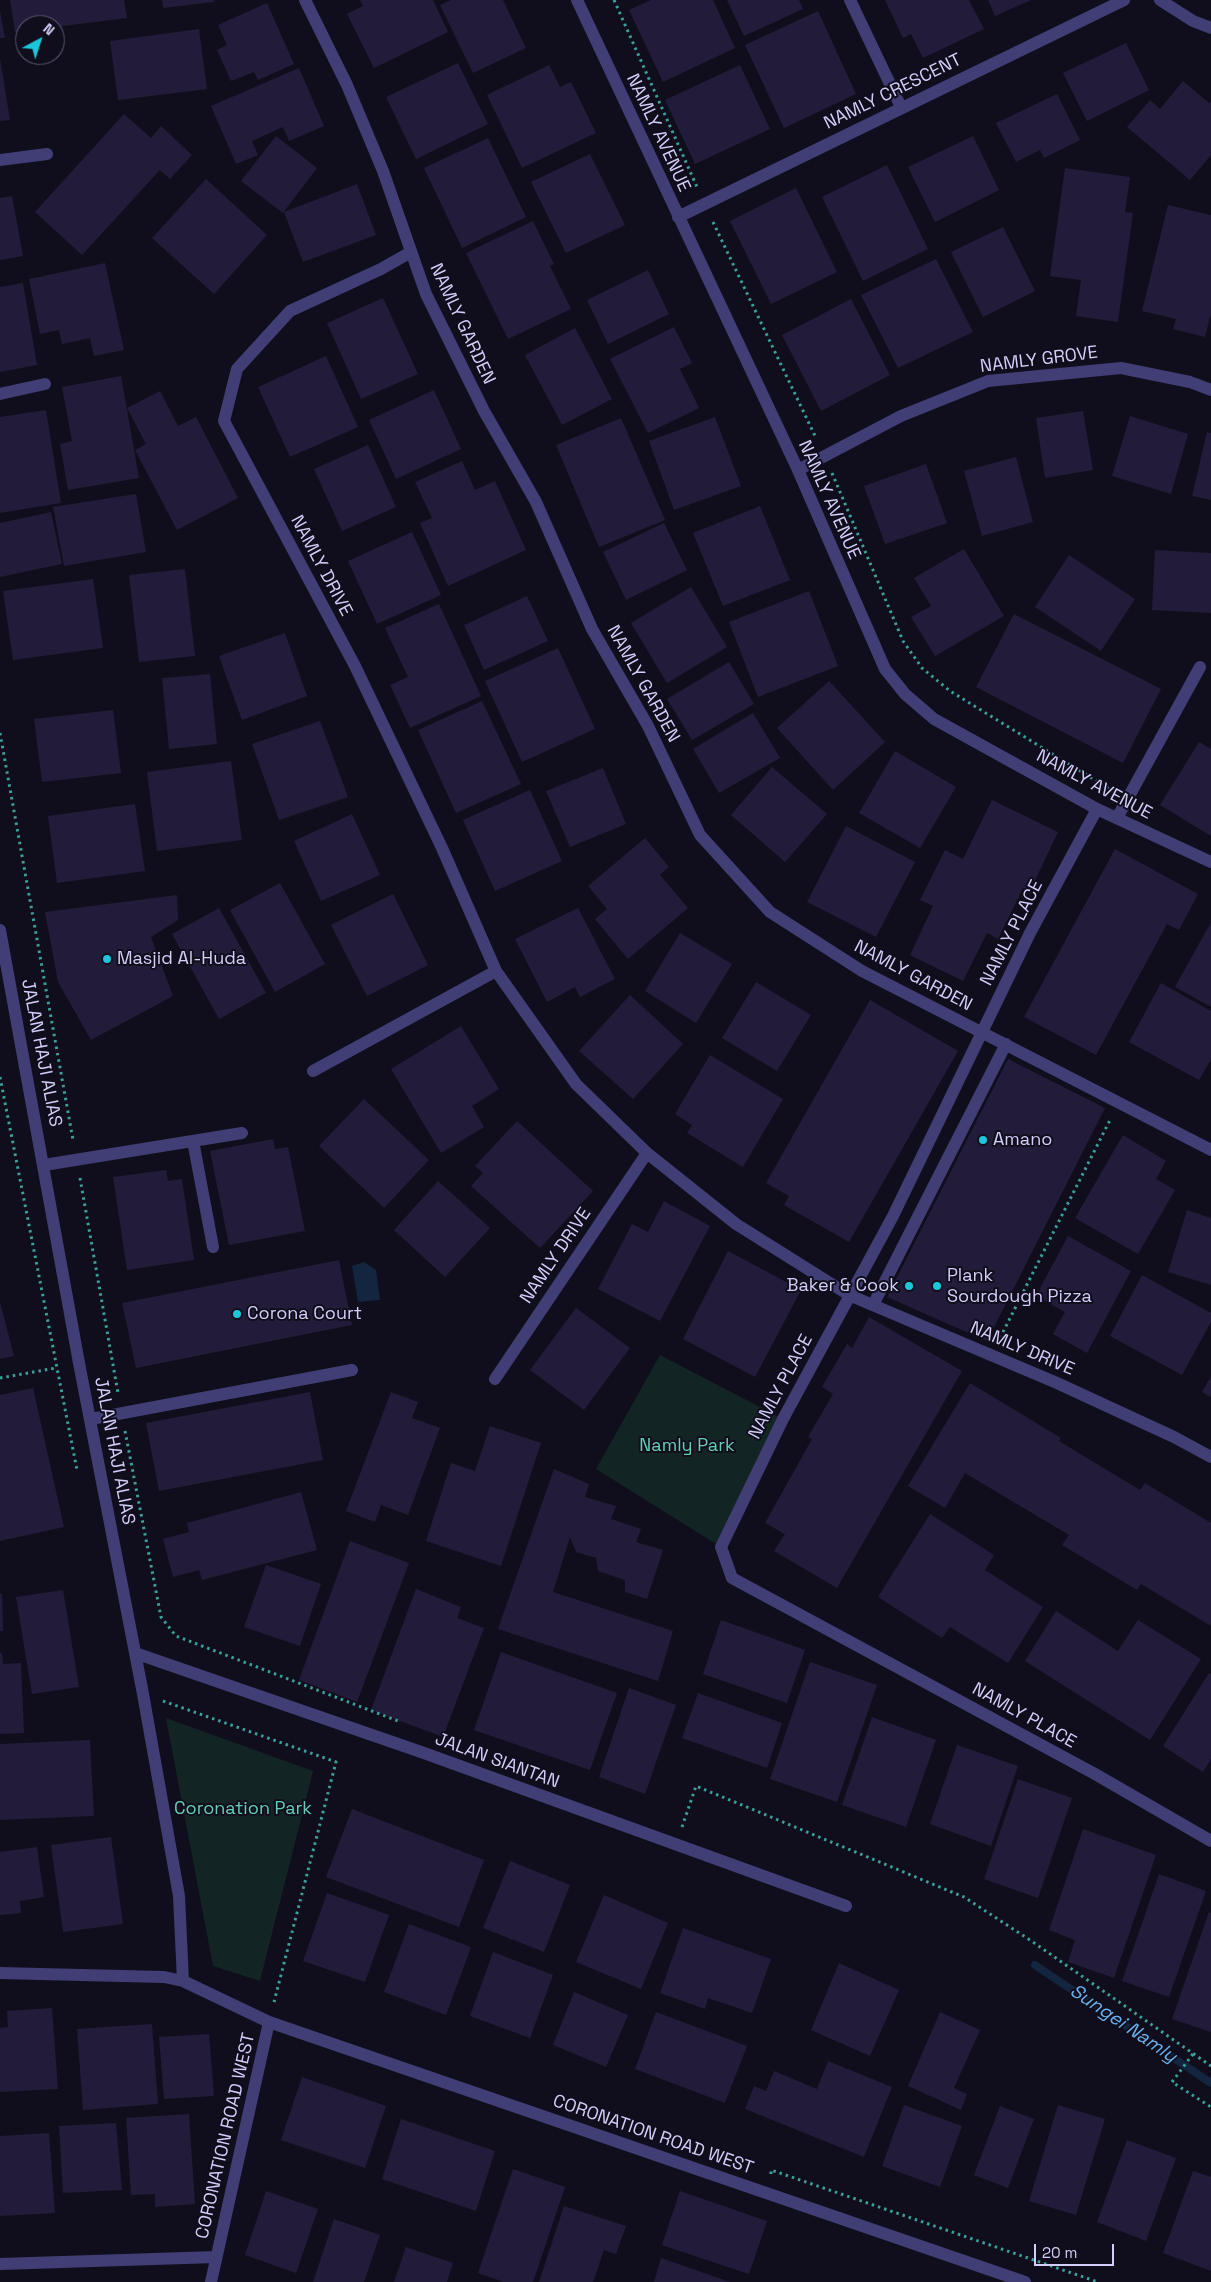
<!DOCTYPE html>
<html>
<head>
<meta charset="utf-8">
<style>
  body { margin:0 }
  #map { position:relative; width:1211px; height:2282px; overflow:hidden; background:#100e1c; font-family:"Space Grotesk",sans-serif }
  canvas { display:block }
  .north { position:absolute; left:15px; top:15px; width:50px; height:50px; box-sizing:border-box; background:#100e1c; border:1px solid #5e5b74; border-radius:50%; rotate:40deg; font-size:14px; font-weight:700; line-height:20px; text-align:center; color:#d3cef9 }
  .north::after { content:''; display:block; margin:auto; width:18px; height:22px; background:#1bc6d8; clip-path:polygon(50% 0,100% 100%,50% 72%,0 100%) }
  .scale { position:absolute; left:1034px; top:2244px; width:80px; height:22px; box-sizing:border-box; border:2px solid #d3cef9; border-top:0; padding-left:6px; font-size:15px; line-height:18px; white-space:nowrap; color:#d3cef9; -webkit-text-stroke:4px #100e1c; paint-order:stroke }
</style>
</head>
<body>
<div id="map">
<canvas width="1211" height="2282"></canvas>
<div class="north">N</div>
<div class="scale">20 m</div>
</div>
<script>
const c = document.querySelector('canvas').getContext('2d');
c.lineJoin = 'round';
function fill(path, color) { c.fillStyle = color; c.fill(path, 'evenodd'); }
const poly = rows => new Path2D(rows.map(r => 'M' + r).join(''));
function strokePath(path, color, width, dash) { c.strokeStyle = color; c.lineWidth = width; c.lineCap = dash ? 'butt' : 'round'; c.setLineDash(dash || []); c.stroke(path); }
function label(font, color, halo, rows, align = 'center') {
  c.font = font + ' "Space Grotesk",sans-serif'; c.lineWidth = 4; c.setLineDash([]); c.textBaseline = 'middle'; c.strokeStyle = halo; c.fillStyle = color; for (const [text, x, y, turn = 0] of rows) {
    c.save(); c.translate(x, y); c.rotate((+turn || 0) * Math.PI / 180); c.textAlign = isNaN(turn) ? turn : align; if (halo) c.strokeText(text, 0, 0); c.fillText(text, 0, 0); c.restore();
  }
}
fill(poly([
  [660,1355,783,1419,721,1547,596,1469],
  [166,1718,313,1771,260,1981,213,1966]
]), '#122524');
fill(poly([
  [364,1262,376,1270,380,1300,358,1302,352,1266]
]), '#13253f');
strokePath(poly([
  [1035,1965,1211,2083]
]), '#13253f', 8);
fill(poly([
  [10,0,124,0,127,18,55,27,55,25,25,25,25,31,15,32],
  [162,0,214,0,214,2,163,8],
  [360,0,433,0,448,32,374,68,347,14,363,6],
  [451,0,503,0,526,48,473,73,440,5],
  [651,0,713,0,735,48,663,82,629,10],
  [727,0,799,0,803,9,744,36],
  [885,0,969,0,984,29,923,58,911,34,903,38],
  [988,0,1031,0,995,16],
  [267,3,294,64,258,80,254,72,231,81,217,50,227,45,218,25],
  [0,11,5,38,0,38],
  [818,11,856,94,784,128,745,45],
  [199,29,207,89,118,100,110,41],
  [1126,43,1149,90,1087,121,1063,73],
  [0,58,10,120,0,121],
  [458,63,488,124,416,159,386,97],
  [549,65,560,87,571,82,596,133,522,168,487,95],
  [740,65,770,129,695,164,665,100],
  [299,68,324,126,289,141,283,127,252,141,258,155,236,164,211,106],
  [1183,81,1209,103,1211,101,1211,155,1190,180,1127,127,1150,100,1160,109],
  [1057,94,1080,140,1044,158,1040,150,1016,162,996,123],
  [124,114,151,138,161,126,192,155,170,179,160,170,82,255,35,212],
  [276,136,317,168,283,213,241,181],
  [973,136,999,190,935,222,908,167],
  [488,138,526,217,462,248,424,168],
  [590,154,625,225,566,253,531,182],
  [887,165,928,249,863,281,822,197],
  [1065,168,1130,177,1125,212,1133,213,1118,322,1076,316,1081,280,1050,276],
  [206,179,267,235,214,294,152,238],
  [357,184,376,235,303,262,284,212],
  [796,188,837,272,771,304,730,221],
  [12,196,23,256,0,260,0,198],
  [1168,205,1211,215,1211,313,1205,337,1173,329,1176,319,1142,311],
  [533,221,554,264,550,266,571,309,508,339,466,253],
  [1003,227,1035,291,983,317,951,252],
  [936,259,973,332,898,368,861,295],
  [105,263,124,350,94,356,90,338,62,344,59,330,40,334,29,279],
  [648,270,669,314,608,344,587,300],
  [23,283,37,365,0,372,0,287],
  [383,298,418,374,361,399,327,323],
  [851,299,890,375,821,411,782,335],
  [674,327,692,363,680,369,699,408,648,433,610,359],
  [575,328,612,399,562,425,525,355],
  [326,356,358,427,290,457,258,387],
  [121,376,139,478,68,490,60,444,72,441,62,387],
  [434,390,461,449,396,479,369,420],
  [160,391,178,426,196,417,238,498,177,530,135,450,146,444,127,408],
  [46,410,61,503,0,513,0,417],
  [1083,411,1093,470,1045,478,1036,418],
  [1130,416,1188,434,1171,494,1112,476],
  [715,417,741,486,674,510,649,441],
  [621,418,665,520,599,547,556,445],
  [1207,432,1211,433,1211,500,1192,496],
  [368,445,396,507,342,531,314,469],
  [1016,457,1033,522,982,536,964,471],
  [462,461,475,490,495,481,526,550,448,586,420,523,432,518,415,482],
  [926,464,947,523,885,544,864,486],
  [136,494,146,552,64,566,53,507],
  [760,506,790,580,723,606,693,533],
  [51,512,62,564,0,577,0,523],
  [664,523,687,570,626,600,603,552],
  [412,532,441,595,377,624,348,561],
  [964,549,1004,616,935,656,911,617,931,606,914,578],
  [1155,550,1211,553,1211,613,1152,610],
  [1069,555,1135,599,1101,651,1035,607],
  [185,569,195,656,139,662,129,575],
  [93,579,103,648,13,660,3,591],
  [691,587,727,647,667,683,631,623],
  [809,591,838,666,758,697,729,622],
  [527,596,548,641,484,670,464,625],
  [439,604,481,696,410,728,390,685,408,677,385,628],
  [1014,614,1161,689,1123,763,976,687],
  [285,633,307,696,242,720,219,656],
  [558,648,595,729,522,762,485,681],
  [729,662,754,704,692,740,667,699],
  [210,674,217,744,169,749,162,678],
  [829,681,885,742,833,790,777,728],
  [482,701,521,784,456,813,418,730],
  [113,710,121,773,42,782,34,719],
  [753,713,780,758,719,793,693,749],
  [320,721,348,797,279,820,252,744],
  [1199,742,1211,749,1211,836,1160,805],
  [895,751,956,787,920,848,859,813],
  [231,761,242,840,157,851,147,772],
  [772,767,827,814,785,862,731,815],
  [603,768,626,824,570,847,546,791],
  [530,790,562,861,495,891,463,820],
  [992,800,1058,832,1030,891,1023,888,998,939,987,933,963,981,910,955,933,906,920,900,945,850,963,859],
  [135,804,145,871,57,883,48,816],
  [352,814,380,875,321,901,294,841],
  [846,826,915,862,876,937,807,902],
  [645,838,669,867,660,875,688,908,628,959,595,919,607,909,588,886],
  [1115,849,1198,894,1179,930,1167,924,1096,1055,1024,1017],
  [280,883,325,964,275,992,230,910],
  [393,894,428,965,367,996,331,925],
  [177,895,178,920,151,937,173,996,91,1040,58,982,45,912],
  [219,908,266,993,219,1019,172,934],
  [578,908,615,979,580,997,575,987,547,1002,515,939],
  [1211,922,1211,1007,1175,987],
  [680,933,732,964,696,1023,645,991],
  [756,982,811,1015,777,1071,722,1038],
  [1161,983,1211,1011,1211,1059,1199,1080,1129,1042],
  [630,995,683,1044,633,1099,579,1051],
  [870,1000,958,1051,849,1242,784,1205,789,1196,766,1183],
  [461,1026,499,1089,472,1106,484,1127,441,1153,391,1069],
  [710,1055,783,1099,743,1167,687,1133,692,1125,675,1114],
  [1008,1059,1105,1108,987,1341,887,1297],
  [364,1099,429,1160,384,1208,319,1146],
  [517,1121,593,1191,540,1248,471,1186,483,1173,475,1166],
  [1123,1135,1166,1161,1156,1179,1175,1190,1138,1254,1075,1218],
  [273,1139,275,1149,288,1147,305,1231,229,1245,210,1151],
  [166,1170,168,1181,182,1179,194,1260,127,1270,113,1177],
  [438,1181,490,1228,445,1277,394,1230],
  [664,1201,710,1226,660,1321,598,1289,632,1224,648,1232],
  [1187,1210,1211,1218,1211,1285,1168,1272],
  [1068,1236,1131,1271,1087,1353,1053,1334,1065,1312,1036,1296],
  [728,1251,801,1290,755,1377,683,1339],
  [339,1260,352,1325,136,1368,122,1303],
  [1142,1275,1211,1313,1211,1322,1182,1375,1110,1336],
  [0,1302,14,1356,0,1359],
  [576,1308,630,1348,584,1410,530,1370],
  [869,1317,962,1371,837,1588,774,1551,785,1534,765,1523,812,1439,808,1437,833,1394,822,1387,847,1344,852,1348],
  [1211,1376,1211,1397,1202,1392],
  [970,1383,1061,1438,1059,1441,1140,1490,1145,1483,1211,1523,1211,1626,1141,1584,1137,1590,1062,1545,1069,1535,965,1473,945,1508,908,1486],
  [33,1388,64,1527,0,1541,0,1395],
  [310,1392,323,1460,159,1491,146,1423],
  [391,1392,418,1402,412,1418,440,1428,408,1515,381,1505,375,1522,346,1511],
  [490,1426,541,1443,501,1566,426,1541,451,1463,475,1471],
  [554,1469,589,1484,585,1497,616,1506,611,1519,641,1529,636,1542,663,1550,647,1599,625,1592,625,1580,598,1571,596,1558,576,1552,570,1537,553,1592,673,1631,658,1681,498,1629],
  [301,1492,317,1550,202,1580,199,1570,173,1577,163,1539,189,1532,187,1523],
  [930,1514,994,1555,985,1570,1043,1607,1008,1663,950,1627,942,1638,878,1597],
  [350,1541,409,1563,357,1702,299,1680],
  [266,1565,321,1584,300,1646,244,1627],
  [416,1589,461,1607,457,1618,484,1628,443,1737,371,1710],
  [63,1590,79,1687,32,1694,16,1597],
  [0,1594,2,1594,3,1631,0,1631],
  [1056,1611,1118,1651,1138,1620,1201,1659,1150,1740,1025,1661],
  [721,1620,805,1650,787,1703,703,1674],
  [501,1652,617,1693,590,1770,474,1730],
  [0,1653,2,1653,3,1664,21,1663,24,1733,0,1734],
  [810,1662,877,1685,837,1802,770,1779],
  [1209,1673,1211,1674,1211,1759,1203,1772,1163,1746],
  [629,1688,676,1705,645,1794,599,1777],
  [698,1693,782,1723,767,1768,682,1738],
  [872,1717,936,1740,906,1827,842,1805],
  [90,1740,94,1816,0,1820,0,1744],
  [957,1745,1018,1766,991,1846,930,1824],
  [1018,1779,1072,1798,1038,1898,984,1879],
  [352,1809,484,1860,459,1927,326,1877],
  [1083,1829,1156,1855,1114,1978,1068,1962,1075,1940,1049,1930],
  [111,1837,123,1924,63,1932,51,1845],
  [37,1847,44,1897,20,1901,21,1913,0,1915,0,1852],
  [510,1861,570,1885,544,1952,483,1928],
  [1159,1874,1206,1891,1169,1997,1122,1981],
  [327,1893,389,1915,365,1982,303,1961],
  [604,1895,668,1923,641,1989,576,1962],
  [1209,1912,1211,1913,1211,2032,1172,2019],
  [409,1924,471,1947,446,2015,384,1992],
  [683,1928,771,1959,752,2013,708,1998,705,2009,660,1993],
  [493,1952,553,1975,530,2038,470,2016],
  [839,1963,899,1990,870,2056,811,2030],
  [574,1992,628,2015,606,2067,553,2045],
  [52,2008,58,2089,0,2092,0,2028,8,2027,7,2011],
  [656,2012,747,2046,725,2103,635,2069],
  [940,2012,980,2030,954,2088,967,2094,961,2110,908,2086],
  [152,2024,158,2104,83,2110,77,2029],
  [209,2034,214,2096,164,2099,159,2037],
  [828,2061,892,2087,864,2157,745,2109,754,2086,766,2091,774,2071,817,2089],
  [302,2077,386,2106,365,2168,281,2140],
  [904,2105,962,2126,940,2187,882,2166],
  [1058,2105,1105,2119,1076,2215,1029,2201],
  [1000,2106,1034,2119,1008,2188,974,2175],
  [189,2114,195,2204,155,2207,155,2194,131,2195,126,2118],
  [401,2119,495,2151,476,2211,382,2179],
  [116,2123,122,2190,63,2193,59,2126],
  [49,2133,55,2213,0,2216,0,2136],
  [1127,2140,1176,2158,1146,2241,1097,2222],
  [513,2169,565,2187,533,2282,504,2282,478,2273],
  [1193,2171,1211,2177,1211,2271,1163,2253],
  [266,2191,318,2209,296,2273,245,2255],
  [680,2191,767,2221,749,2274,662,2245],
  [564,2206,626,2226,616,2254,604,2250,593,2282,539,2282],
  [334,2219,380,2235,364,2282,313,2282],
  [406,2247,453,2263,447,2282,394,2282],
  [661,2258,730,2282,654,2282]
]), '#221c3a');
strokePath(poly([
  [614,0,697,187],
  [713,222,816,438],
  [832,473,903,641,922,668,950,691,1111,790],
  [0,733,73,1140],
  [0,1077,77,1470],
  [80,1178,118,1393],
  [1000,1338,1110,1120],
  [0,1378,56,1368],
  [125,1431,161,1617,176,1636,398,1721],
  [163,1701,336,1762,274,2002],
  [682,1827,696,1786,964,1897,1030,1940,1211,2066],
  [1193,2054,1172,2082,1211,2107],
  [771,2174,771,2170,1098,2282]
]), '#3ba09a', 3, [2.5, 4]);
strokePath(poly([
  [305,0,347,85,383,171,426,294,484,411,536,502,592,629,648,726,700,835,770,912,862,971,1211,1150],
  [577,0,798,470,885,669,905,694,934,719,1097,809,1211,862],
  [850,0,901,107],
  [1160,0,1193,21,1211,28],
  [0,160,47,154],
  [678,217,1124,0],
  [411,252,381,269,290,311,237,369,224,421,355,666,442,848,496,971,576,1084,647,1153,736,1224,849,1295,1057,1383,1174,1437,1211,1457],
  [0,394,45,384],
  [798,470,901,416,988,381,1121,368,1190,382,1211,390],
  [1097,809,1030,933,893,1216,783,1419,721,1547,732,1578,1095,1774,1211,1841],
  [1117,818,1200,667],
  [0,930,79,1363,143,1694,179,1896,183,1981],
  [313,1071,496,971],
  [193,1141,213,1247],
  [44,1165,242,1133],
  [873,1305,1006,1044],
  [495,1379,647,1153],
  [91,1419,352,1370],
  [135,1653,424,1753,846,1906],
  [0,1973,164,1977,183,1981,269,2022,1025,2282],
  [0,2264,216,2257],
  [211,2282,269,2022]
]), '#403e75', 12);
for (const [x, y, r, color] of [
  [107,959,5,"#1bc6d8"],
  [983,1140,5,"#1bc6d8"],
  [909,1286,5,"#1bc6d8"],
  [937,1286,5,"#1bc6d8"],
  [237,1314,5,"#1bc6d8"]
]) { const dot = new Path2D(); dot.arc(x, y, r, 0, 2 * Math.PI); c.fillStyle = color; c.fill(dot); strokePath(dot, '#100e1c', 2); }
label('18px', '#d3cef9', '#100e1c', [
  ["NAMLY CRESCENT",893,92,-26],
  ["NAMLY AVENUE",658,133,65],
  ["NAMLY GARDEN",462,324,65],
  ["NAMLY GROVE",1039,360,-7],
  ["NAMLY AVENUE",829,500,66],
  ["NAMLY DRIVE",321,566,62],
  ["NAMLY GARDEN",643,684,61],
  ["NAMLY AVENUE",1094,785,28],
  ["NAMLY PLACE",1012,933,-63],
  ["NAMLY GARDEN",913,976,28],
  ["JALAN HAJI ALIAS",41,1053,79],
  ["NAMLY DRIVE",556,1256,-56],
  ["NAMLY DRIVE",1022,1349,23],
  ["NAMLY PLACE",781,1387,-62],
  ["JALAN HAJI ALIAS",114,1451,79],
  ["NAMLY PLACE",1024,1716,29],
  ["JALAN SIANTAN",497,1761,20],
  ["CORONATION ROAD WEST",653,2135,19],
  ["CORONATION ROAD WEST",226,2136,-77]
]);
label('18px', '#d3cef9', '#100e1c', [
  ["Masjid Al-Huda",117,959],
  ["Amano",993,1140],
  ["Plank",947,1276],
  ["Sourdough Pizza",947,1297],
  ["Baker & Cook",899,1286,"right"],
  ["Corona Court",247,1314]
], 'left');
label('18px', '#64cfb4', '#100e1c', [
  ["Namly Park",687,1446],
  ["Coronation Park",243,1809]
]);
label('italic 19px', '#69b0ec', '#100e1c', [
  ["Sungei Namly",1123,2024,34]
]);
</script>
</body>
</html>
